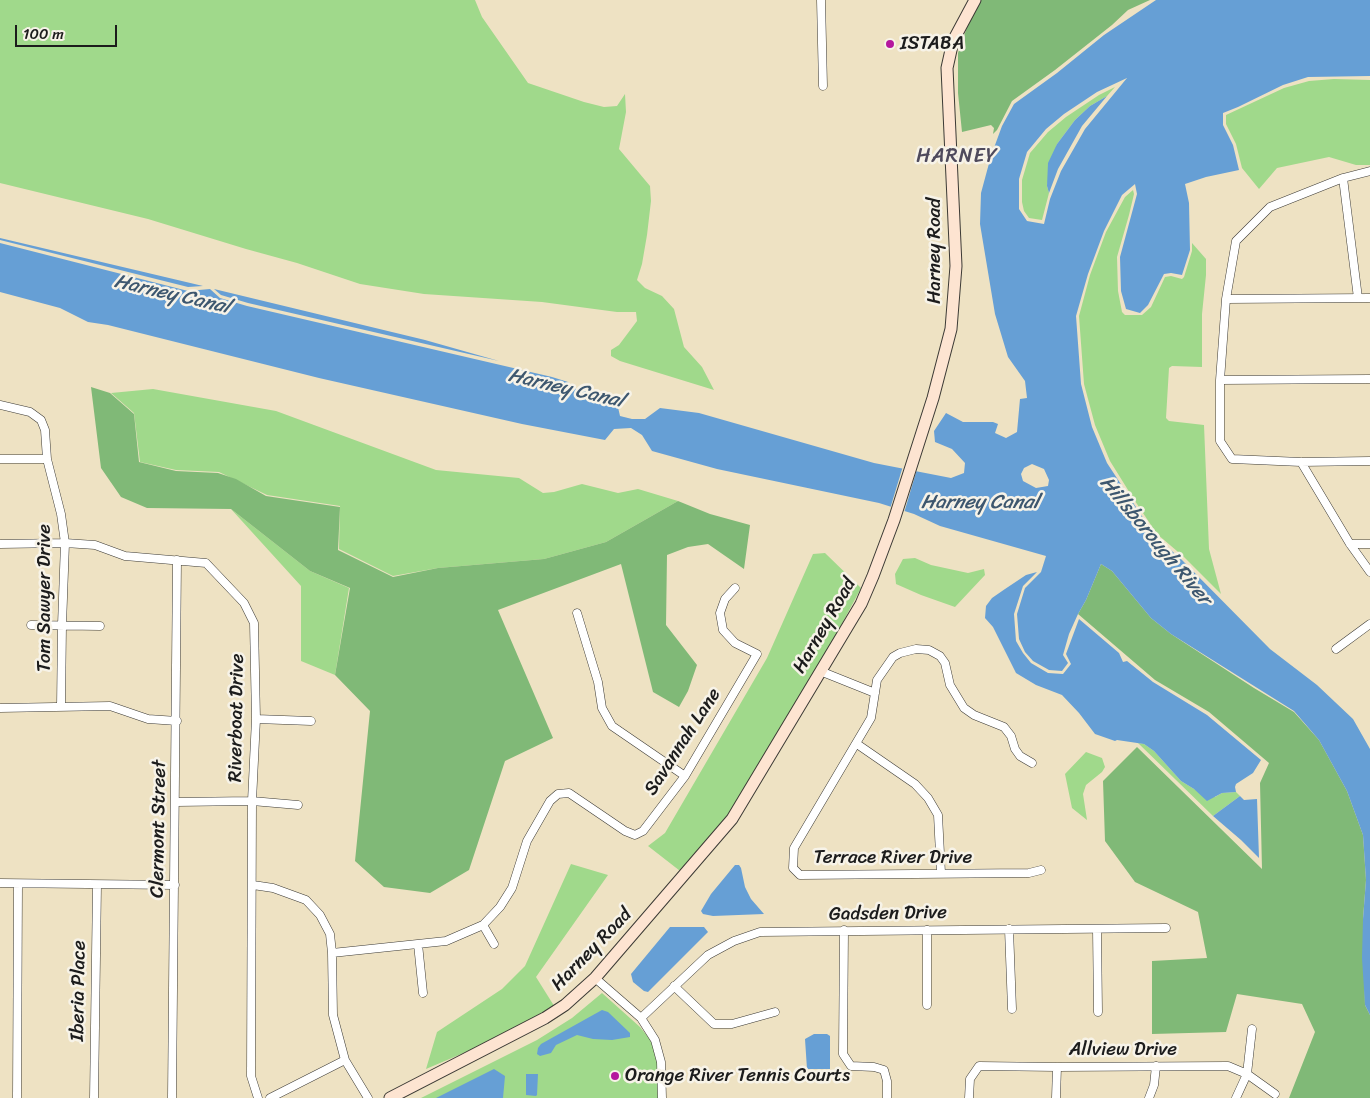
<!DOCTYPE html>
<html>
<head>
<meta charset="utf-8">
<style>
  body { margin:0 }
  #map { position:relative; width:1370px; height:1098px; overflow:hidden; background:#eee2c3; font-family:Sriracha,sans-serif }
  canvas { display:block }
  .scale { position:absolute; left:15px; top:25px; width:102px; height:22px; box-sizing:border-box; border:2px solid #1c1c1c; border-top:0; padding-left:6px; font-size:15px; line-height:18px; white-space:nowrap; color:#1c1c1c; -webkit-text-stroke:4px #f7f3e8; paint-order:stroke }
</style>
</head>
<body>
<div id="map">
<canvas width="1370" height="1098"></canvas>
<div class="scale">100 m</div>
</div>
<script>
const c = document.querySelector('canvas').getContext('2d');
c.lineJoin = 'round';
function fill(path, color) { c.fillStyle = color; c.fill(path, 'evenodd'); }
const poly = rows => new Path2D(rows.map(r => 'M' + r).join(''));
function strokePath(path, color, width, dash) { c.strokeStyle = color; c.lineWidth = width; c.lineCap = dash ? 'butt' : 'round'; c.setLineDash(dash || []); c.stroke(path); }
function label(font, color, halo, rows, align = 'center') {
  c.font = font + ' Sriracha,sans-serif'; c.lineWidth = 5; c.setLineDash([]); c.textBaseline = 'middle'; c.strokeStyle = halo; c.fillStyle = color; for (const [text, x, y, turn = 0] of rows) {
    c.save(); c.translate(x, y); c.rotate((+turn || 0) * Math.PI / 180); c.textAlign = isNaN(turn) ? turn : align; if (halo) c.strokeText(text, 0, 0); c.fillText(text, 0, 0); c.restore();
  }
}
fill(poly([
  [0,0,475,0,482,17,528,83,584,102,604,107,617,106,625,94,626,112,619,149,650,186,651,201,647,235,642,264,637,280,645,288,662,296,674,309,684,347,702,367,714,390,620,361,611,356,611,350,619,345,637,321,636,312,617,312,542,302,424,294,360,284,297,263,246,249,148,219,0,183],
  [1334,79,1370,80,1370,165,1356,165,1329,157,1277,168,1259,189,1242,168,1236,144,1226,124,1226,115,1284,88,1309,81],
  [1115,87,1107,96,1090,106,1075,120,1057,144,1047,186,1049,193,1042,220,1029,218,1024,211,1022,202,1022,180,1030,153,1048,132,1066,117,1099,95],
  [1133,190,1134,194,1129,215,1117,257,1118,291,1122,312,1125,315,1142,315,1151,307,1165,277,1171,276,1182,279,1184,277,1192,251,1192,243,1206,259,1206,275,1202,314,1202,367,1172,366,1169,368,1166,418,1169,421,1204,425,1209,549,1221,594,1184,557,1157,534,1133,498,1110,461,1095,425,1084,384,1079,316,1090,275,1106,232,1125,197],
  [153,389,276,411,436,470,519,478,543,493,554,492,582,484,618,493,638,489,678,501,606,542,544,559,438,568,393,576,339,549,340,506,267,495,219,472,176,470,140,462,134,413,111,393],
  [231,509,310,571,349,588,335,675,301,661,301,586],
  [825,553,861,588,812,680,738,806,684,874,648,846,665,833,767,658,813,554],
  [915,558,931,565,968,573,984,569,985,575,955,607,921,595,896,584,895,574,903,559],
  [1138,743,1144,744,1154,751,1181,781,1194,789,1215,797,1222,793,1236,792,1240,796,1213,816],
  [1086,752,1102,758,1105,767,1102,772,1086,785,1083,794,1087,820,1072,808,1065,774],
  [571,864,608,875,536,977,556,1009,522,1028,426,1069,437,1032,502,989,525,966],
  [602,993,640,1027,653,1043,658,1062,660,1098,421,1098,537,1040,572,1018]
]), '#a0d98b');
fill(poly([
  [979,0,1150,0,1128,10,1112,25,1055,70,1012,101,997,130,993,134,994,128,991,125,962,132,958,93,958,53,972,13],
  [91,387,110,393,134,414,139,462,176,471,218,473,236,479,266,496,340,507,338,550,393,577,438,568,544,559,606,542,678,501,710,514,750,525,744,569,708,544,688,547,667,555,666,625,697,665,688,691,679,707,653,692,621,564,498,610,553,738,505,761,469,870,430,893,384,887,355,861,370,711,335,675,350,588,310,571,231,509,147,508,121,497,101,468],
  [1101,564,1112,571,1151,618,1171,634,1254,688,1294,712,1319,740,1347,791,1363,835,1366,880,1363,919,1365,1005,1370,1015,1370,1098,1289,1098,1315,1032,1302,1004,1237,994,1226,1032,1152,1034,1152,961,1207,958,1198,912,1135,882,1105,841,1103,781,1137,747,1262,869,1260,783,1269,763,1209,712,1155,680,1078,614,1086,600]
]), '#80b977');
fill(poly([
  [1156,0,1370,0,1370,76,1308,77,1283,85,1238,107,1223,113,1223,125,1233,145,1239,170,1206,177,1185,184,1189,203,1190,250,1182,275,1171,273,1164,274,1148,305,1140,313,1126,309,1121,291,1120,257,1137,194,1135,184,1122,195,1104,231,1088,274,1076,316,1081,384,1092,427,1107,463,1155,536,1182,560,1270,649,1317,685,1353,719,1370,749,1370,1015,1365,1005,1362,958,1363,919,1366,880,1363,835,1347,791,1319,740,1294,711,1171,634,1151,618,1112,571,1101,564,1086,600,1078,614,1069,634,1063,655,1068,663,1062,671,1049,670,1033,661,1025,652,1019,639,1017,614,1025,588,1041,572,1046,556,940,526,914,514,879,503,717,469,652,451,642,435,631,428,614,429,605,440,522,424,319,378,108,325,88,322,60,308,0,292,0,243,188,291,210,289,220,298,247,306,552,377,568,382,573,388,610,398,617,403,620,416,632,419,645,419,660,408,699,413,874,463,951,478,964,473,965,463,952,449,935,442,934,431,946,413,963,422,993,422,998,424,995,433,1006,438,1017,432,1020,399,1027,398,1025,381,1008,357,995,314,980,224,981,193,991,156,1002,126,1014,104,1057,73,1104,35],
  [1127,78,1085,129,1061,171,1050,199,1044,224,1027,221,1019,209,1019,179,1027,152,1046,129,1064,114,1097,92],
  [1032,464,1044,469,1049,480,1048,486,1036,488,1023,481,1021,474,1024,468],
  [1107,96,1082,126,1058,169,1049,193,1047,186,1048,163,1057,144,1075,120,1090,106],
  [0,238,203,286,188,287,0,240],
  [214,289,425,340,499,361,248,303,221,295],
  [1037,572,1023,586,1014,614,1016,641,1023,653,1031,663,1048,673,1063,674,1071,664,1066,654,1079,619,1119,653,1123,662,1127,661,1153,682,1207,715,1261,760,1253,773,1236,784,1235,787,1236,792,1222,793,1207,801,1194,789,1181,781,1154,751,1144,744,1117,740,1115,741,1095,734,1079,713,1062,695,1036,685,1016,673,993,627,985,618,986,606,992,598,1005,589,1026,575],
  [1240,796,1244,800,1257,799,1259,858,1241,840,1213,816],
  [735,865,739,865,741,868,745,887,751,899,764,914,713,916,703,914,701,911,711,894],
  [670,927,704,927,708,932,648,992,644,991,633,982,631,974],
  [602,1010,608,1012,630,1033,630,1037,612,1040,593,1039,577,1035,556,1045,551,1053,540,1056,537,1054,538,1048,541,1044],
  [814,1034,827,1034,830,1036,830,1069,807,1069,805,1039],
  [494,1069,505,1076,503,1098,436,1098],
  [526,1074,538,1074,537,1095,536,1096,526,1095]
]), '#669fd5');
fill(poly([
  [903,466,917,469,904,513,890,509]
]), '#eee2c3');
const street = poly([
  [821,0,823,86],
  [1370,171,1343,178,1270,207,1236,241,1226,299,1220,380,1220,441,1232,459,1301,462,1370,461],
  [1343,178,1358,298],
  [1226,299,1370,298],
  [1220,380,1370,379],
  [0,405,30,412,41,420,45,430,47,459,0,459],
  [47,459,61,514,65,543,62,625,61,707],
  [1301,462,1350,544,1370,572],
  [0,544,65,543,95,545,125,556,206,563,244,603,254,623,256,719,252,801,251,1076,258,1098],
  [1350,544,1370,544],
  [577,613,598,682,602,708,612,726,685,776],
  [31,625,100,626],
  [1336,649,1370,624],
  [820,671,875,693],
  [0,708,110,706,148,719,177,721],
  [256,719,311,721],
  [857,744,915,784,928,798,938,815,941,873],
  [1032,763,1020,756,1015,749,1011,736,1004,727,974,715,964,708,950,685,945,663,940,656,929,650,916,649,900,653,893,657,877,680,871,718,794,848,793,868,800,875,1029,873,1041,870],
  [176,802,252,801,298,805],
  [0,883,175,885],
  [253,885,273,888,306,900,320,915,330,934,332,953,333,1015,345,1060,368,1098],
  [483,925,494,944],
  [1009,929,1012,1009],
  [1097,929,1098,1012],
  [844,930,843,1054,851,1066,874,1067,884,1070,887,1081,887,1098],
  [927,930,927,1005],
  [418,944,423,993],
  [332,953,446,941,483,925,500,907,512,888,527,841,550,801,558,794,569,793,625,831,635,835,643,831,685,776,757,654,735,643,723,630,720,613,725,599,735,588],
  [595,978,641,1018,655,1040,661,1062,662,1098],
  [674,986,714,1024,732,1024,775,1012],
  [641,1018,708,955,734,941,760,932,1166,928],
  [17,1098,18,884],
  [94,1098,97,885],
  [172,1098,177,560],
  [270,1098,345,1060],
  [969,1098,970,1079,979,1066,1057,1067,1228,1066,1247,1074,1275,1094],
  [1056,1098,1057,1067],
  [1149,1098,1154,1085,1156,1066],
  [1236,1098,1247,1074,1252,1029]
]);
const secondary = poly([
  [390,1098,545,1018,565,1005,595,978,732,819,861,604,873,576,894,520,933,398,951,329,956,266,947,68,953,41,975,0]
]);
strokePath(street, '#3c3a35', 9);
strokePath(secondary, '#3c3a35', 13);
strokePath(street, '#fff', 8);
strokePath(secondary, '#fde4d1', 11);
for (const [x, y, r, color] of [
  [890,44,5,"#b5179e"],
  [615,1076,5,"#b5179e"]
]) { const dot = new Path2D(); dot.arc(x, y, r, 0, 2 * Math.PI); c.fillStyle = color; c.fill(dot); strokePath(dot, '#f7f3e8', 2); }
label('19px', '#1c1c1c', '#f7f3e8', [
  ["ISTABA",900,44],
  ["Orange River Tennis Courts",625,1076]
], 'left');
label('19px', '#1c1c1c', '#f7f3e8', [
  ["Harney Road",935,251,-90],
  ["Tom Sawyer Drive",45,598,-90],
  ["Harney Road",825,626,-60],
  ["Riverboat Drive",237,718,-89],
  ["Savannah Lane",683,742,-57],
  ["Clermont Street",159,829,-89],
  ["Terrace River Drive",893,858],
  ["Gadsden Drive",888,914,-1],
  ["Harney Road",592,950,-46],
  ["Iberia Place",79,991,-89],
  ["Allview Drive",1123,1050]
]);
c.letterSpacing = '1px';
label('20px', '#4f4a5c', '#f7f3e8', [
  ["HARNEY",957,157]
]);
c.letterSpacing = '0px';
label('italic 20px', '#3d576f', '#f7f3e8', [
  ["Harney Canal",172,295,13],
  ["Harney Canal",566,389,13],
  ["Harney Canal",980,503],
  ["Hillsborough River",1155,541,50]
]);
</script>
</body>
</html>
